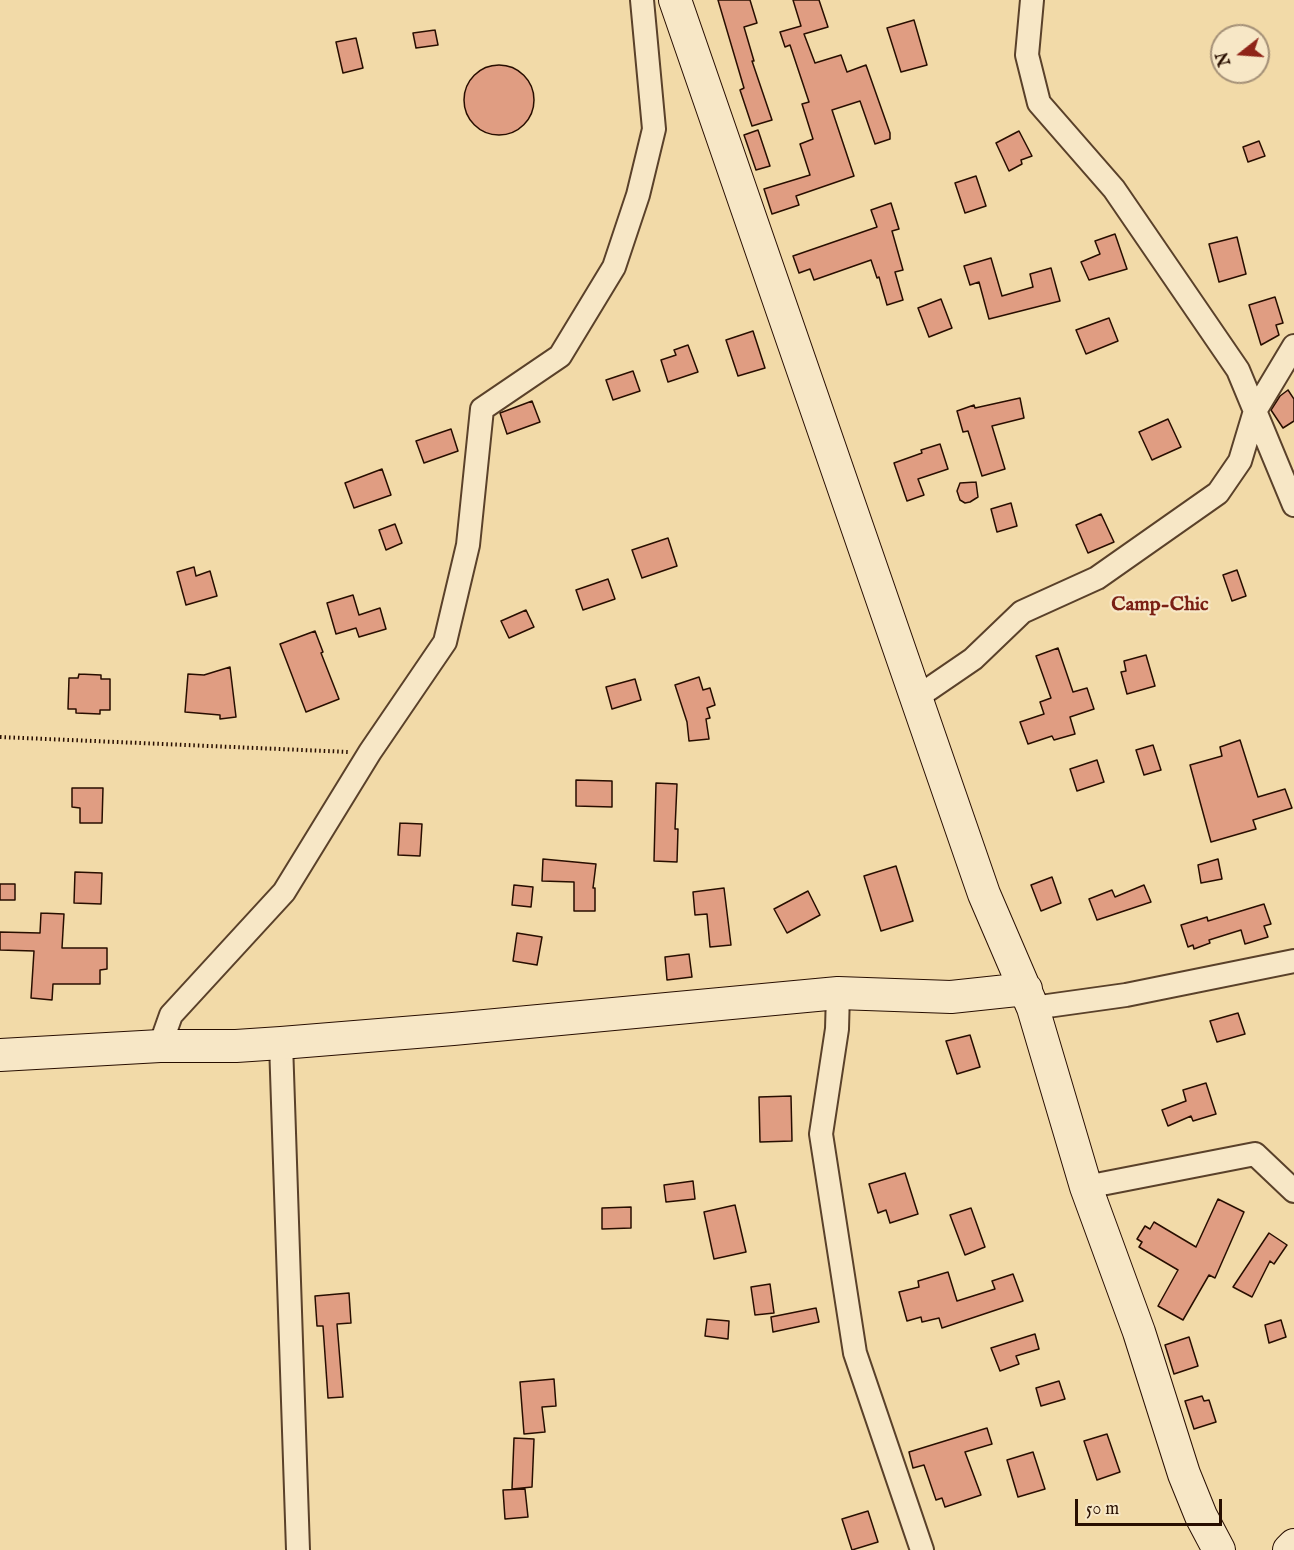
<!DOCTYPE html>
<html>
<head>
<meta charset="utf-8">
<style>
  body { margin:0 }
  #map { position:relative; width:1294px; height:1550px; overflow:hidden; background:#f2daa8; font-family:"IM FELL English",serif }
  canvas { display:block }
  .north { position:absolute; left:1210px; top:24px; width:60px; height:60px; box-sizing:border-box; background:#f7e7c6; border:2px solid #a49077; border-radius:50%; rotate:253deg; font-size:16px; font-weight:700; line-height:24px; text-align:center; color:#280e00 }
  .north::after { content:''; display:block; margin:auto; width:21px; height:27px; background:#8f2418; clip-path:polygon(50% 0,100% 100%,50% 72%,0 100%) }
  .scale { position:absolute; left:1075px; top:1499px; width:147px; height:27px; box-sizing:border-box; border:3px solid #280e00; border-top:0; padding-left:8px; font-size:18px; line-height:21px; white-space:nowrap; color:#280e00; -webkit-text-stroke:4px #f7e7c6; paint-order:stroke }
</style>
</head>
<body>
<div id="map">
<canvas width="1294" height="1550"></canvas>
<div class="north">N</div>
<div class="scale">50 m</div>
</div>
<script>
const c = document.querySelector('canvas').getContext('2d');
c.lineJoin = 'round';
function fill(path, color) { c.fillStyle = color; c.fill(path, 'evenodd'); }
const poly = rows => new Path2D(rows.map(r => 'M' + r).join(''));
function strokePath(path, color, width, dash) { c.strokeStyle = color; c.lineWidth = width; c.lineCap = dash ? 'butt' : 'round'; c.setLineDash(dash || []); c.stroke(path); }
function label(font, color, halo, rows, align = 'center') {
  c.font = font + ' "IM FELL English",serif'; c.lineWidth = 4.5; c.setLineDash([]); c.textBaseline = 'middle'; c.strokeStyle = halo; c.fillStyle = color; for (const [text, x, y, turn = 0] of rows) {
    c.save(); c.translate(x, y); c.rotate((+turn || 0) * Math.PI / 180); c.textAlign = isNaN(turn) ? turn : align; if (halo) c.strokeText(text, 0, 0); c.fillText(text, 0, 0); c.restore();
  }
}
const building = poly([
  [718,0,750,0,757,23,744,27,754,61,752,61,772,120,752,126,740,90,744,88,718,0],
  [793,0,819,0,828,27,804,34,815,63,841,55,847,72,866,65,890,133,890,139,875,144,860,101,832,110,854,176,796,196,799,205,772,214,764,189,810,175,800,144,813,139,802,104,809,102,790,45,785,47,780,32,801,26,793,0],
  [914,20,927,65,901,72,887,28,914,20],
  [435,30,438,45,416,48,413,33,435,30],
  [356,38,363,68,343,73,336,42,356,38],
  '464 100a35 35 0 1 1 70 0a35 35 0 1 1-70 0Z',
  [758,130,770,166,756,170,744,135,758,130],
  [1019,131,1032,156,1021,160,1022,164,1009,171,996,143,1019,131],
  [1259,141,1265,156,1248,162,1243,147,1259,141],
  [976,176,986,206,965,213,955,183,976,176],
  [891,203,899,229,892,231,903,270,895,272,903,300,887,305,879,277,877,278,871,260,814,280,810,269,799,273,793,256,877,227,871,210,891,203],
  [1115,234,1127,269,1089,280,1081,262,1100,254,1095,241,1115,234],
  [1237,237,1246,274,1219,282,1209,244,1237,237],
  [991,258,1002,296,1033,287,1030,274,1051,268,1060,301,989,319,979,282,970,285,964,266,991,258],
  [1275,297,1283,323,1276,325,1279,335,1261,345,1249,305,1275,297],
  [941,299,952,328,929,337,918,308,941,299],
  [1109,318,1118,341,1086,354,1076,330,1109,318],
  [753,331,765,368,738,376,726,340,753,331],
  [688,345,698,372,668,382,661,360,676,355,674,350,688,345],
  [633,371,640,391,613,400,606,380,633,371],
  [1288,390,1294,399,1294,421,1283,428,1271,410,1280,396,1288,390],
  [1020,398,1024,418,992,426,1005,469,982,476,968,431,963,432,957,411,974,405,975,408,1020,398],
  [532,401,540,422,507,434,500,413,532,401],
  [1168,419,1181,447,1152,460,1139,432,1168,419],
  [451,429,458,451,424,463,416,441,451,429],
  [940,444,948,469,918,479,924,495,907,501,894,463,922,453,921,450,940,444],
  [382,469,391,495,354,508,345,483,382,469],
  [976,482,978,497,970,502,965,503,960,500,957,491,960,483,976,482],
  [1011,503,1017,526,997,532,991,509,1011,503],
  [1101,514,1114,542,1088,553,1076,525,1101,514],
  [395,524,402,543,386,550,379,530,395,524],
  [668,538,677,566,642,578,632,550,668,538],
  [194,567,196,576,210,571,217,596,186,605,177,572,194,567],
  [1237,570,1246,596,1232,601,1223,575,1237,570],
  [608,579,615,599,583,610,576,590,608,579],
  [353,595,359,615,380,608,386,629,359,637,356,628,336,634,327,603,353,595],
  [526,610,534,627,509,638,501,621,526,610],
  [315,631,323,652,321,653,339,699,306,712,280,644,315,631],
  [1058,648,1073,692,1087,688,1094,709,1070,717,1075,734,1054,740,1052,736,1028,744,1020,722,1044,714,1040,702,1051,698,1036,656,1058,648],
  [1146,655,1155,686,1127,694,1121,672,1126,671,1124,661,1146,655],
  [230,667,236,717,220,719,220,715,185,712,188,674,204,675,230,667],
  [79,674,101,675,101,679,110,679,110,710,100,710,100,714,76,713,76,709,68,709,69,678,78,678,79,674],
  [699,677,703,690,710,688,715,705,707,708,710,718,706,719,709,739,689,741,687,722,675,685,699,677],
  [635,679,641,700,612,709,606,687,635,679],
  [1240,740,1258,797,1285,789,1292,808,1253,820,1256,829,1211,842,1190,765,1222,756,1220,747,1240,740],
  [1153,745,1161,770,1144,775,1136,750,1153,745],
  [1097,760,1104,782,1077,791,1070,769,1097,760],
  [576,780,612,781,612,807,576,806,576,780],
  [656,783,677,784,675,829,678,829,677,862,654,861,656,783],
  [72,788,103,788,102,823,80,823,80,808,72,807,72,788],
  [400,823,422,824,420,856,398,855,400,823],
  [543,859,596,864,593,888,595,888,595,911,574,911,574,882,542,881,543,859],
  [1218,859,1222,879,1201,883,1198,865,1218,859],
  [896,866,913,921,881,931,864,876,896,866],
  [75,872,102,873,101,904,74,903,75,872],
  [1052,877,1061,903,1041,911,1031,885,1052,877],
  [0,884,15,884,15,900,0,900,0,884],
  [514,885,533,887,531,907,512,905,514,885],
  [1144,885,1151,902,1097,920,1089,899,1112,890,1115,897,1144,885],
  [724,888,731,945,710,947,707,914,695,915,693,892,724,888],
  [808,891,820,915,787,933,774,909,808,891],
  [1264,904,1271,924,1264,926,1268,937,1245,944,1241,930,1209,940,1210,943,1194,949,1193,945,1188,947,1181,925,1207,917,1208,921,1264,904],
  [41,913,64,914,62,948,107,948,107,969,100,970,100,984,53,984,52,1000,31,998,34,951,0,950,0,932,40,933,41,913],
  [517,933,542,937,537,965,513,961,517,933],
  [689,954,692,977,667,980,665,957,689,954],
  [1238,1013,1245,1034,1217,1042,1210,1021,1238,1013],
  [970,1035,980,1067,957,1074,946,1041,970,1035],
  [1206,1083,1216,1114,1193,1121,1191,1116,1168,1126,1162,1110,1186,1101,1183,1090,1206,1083],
  [791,1096,792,1141,760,1142,759,1097,791,1096],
  [905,1173,918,1214,890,1223,886,1210,878,1213,869,1184,905,1173],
  [693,1181,695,1199,666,1202,664,1185,693,1181],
  [1218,1199,1244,1212,1215,1278,1209,1275,1183,1320,1158,1306,1178,1270,1139,1247,1142,1242,1137,1239,1145,1226,1150,1229,1154,1222,1196,1247,1218,1199],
  [735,1205,746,1252,714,1259,704,1212,735,1205],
  [631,1207,631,1228,602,1229,602,1208,631,1207],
  [971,1208,985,1247,965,1255,950,1215,971,1208],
  [1269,1233,1287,1245,1274,1264,1270,1261,1252,1297,1233,1287,1269,1233],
  [948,1272,957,1301,995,1289,992,1281,1013,1274,1023,1301,942,1328,939,1318,922,1322,921,1317,907,1321,899,1292,919,1287,918,1281,948,1272],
  [770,1284,774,1313,755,1315,751,1287,770,1284],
  [349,1293,351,1323,337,1324,343,1397,328,1398,323,1326,317,1326,315,1296,349,1293],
  [816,1308,819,1322,773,1332,771,1317,816,1308],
  [707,1319,729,1321,728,1339,705,1336,707,1319],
  [1281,1320,1286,1337,1269,1343,1265,1325,1281,1320],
  [1035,1334,1039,1349,1016,1356,1019,1364,1000,1371,991,1348,1035,1334],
  [1189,1337,1198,1366,1174,1374,1165,1345,1189,1337],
  [554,1379,556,1406,542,1407,545,1432,524,1434,520,1382,554,1379],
  [1059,1381,1065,1399,1041,1406,1036,1388,1059,1381],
  [1202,1396,1204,1401,1209,1400,1216,1422,1194,1429,1185,1401,1202,1396],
  [987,1428,992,1444,965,1452,981,1495,945,1507,942,1498,936,1500,924,1465,913,1468,909,1452,987,1428],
  [1107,1434,1120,1472,1097,1480,1084,1441,1107,1434],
  [514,1438,534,1439,532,1487,512,1489,514,1438],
  [1033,1452,1045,1489,1018,1497,1007,1460,1033,1452],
  [525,1489,528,1517,505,1519,503,1490,525,1489],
  [868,1511,878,1542,852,1550,842,1519,868,1511]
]);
fill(building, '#e09d82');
strokePath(building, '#280e00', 1.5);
const street = poly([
  [1032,0,1027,55,1039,103,1114,189,1238,370,1294,505],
  [916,698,973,659,1022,612,1097,578,1218,493,1240,461,1255,411,1294,346],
  [838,993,837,1029,821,1134,855,1353,922,1550],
  [1033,1008,1126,995,1294,961],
  [281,1043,298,1550],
  [160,1046,171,1015,284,892,370,752,445,642,468,545,482,409,560,356,614,267,638,195,654,129,642,0],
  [1086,1187,1255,1154,1294,1191]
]);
const secondary = poly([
  [675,0,984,894,1033,1008,1086,1187,1139,1332,1184,1474,1201,1516,1219,1550],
  [0,1055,160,1046,236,1046,281,1043,453,1029,838,993,951,997,1026,989],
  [1289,1550,1294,1545]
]);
strokePath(street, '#5a412a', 26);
strokePath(secondary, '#280e00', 34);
strokePath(poly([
  [0,737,349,752]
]), '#280e00', 4, [1.5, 3]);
strokePath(street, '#f7e7c6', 22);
strokePath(secondary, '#f7e7c6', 32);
label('bold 20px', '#7a1f14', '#f7e7c6', [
  ["Camp-Chic",1160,606]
]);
</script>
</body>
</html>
